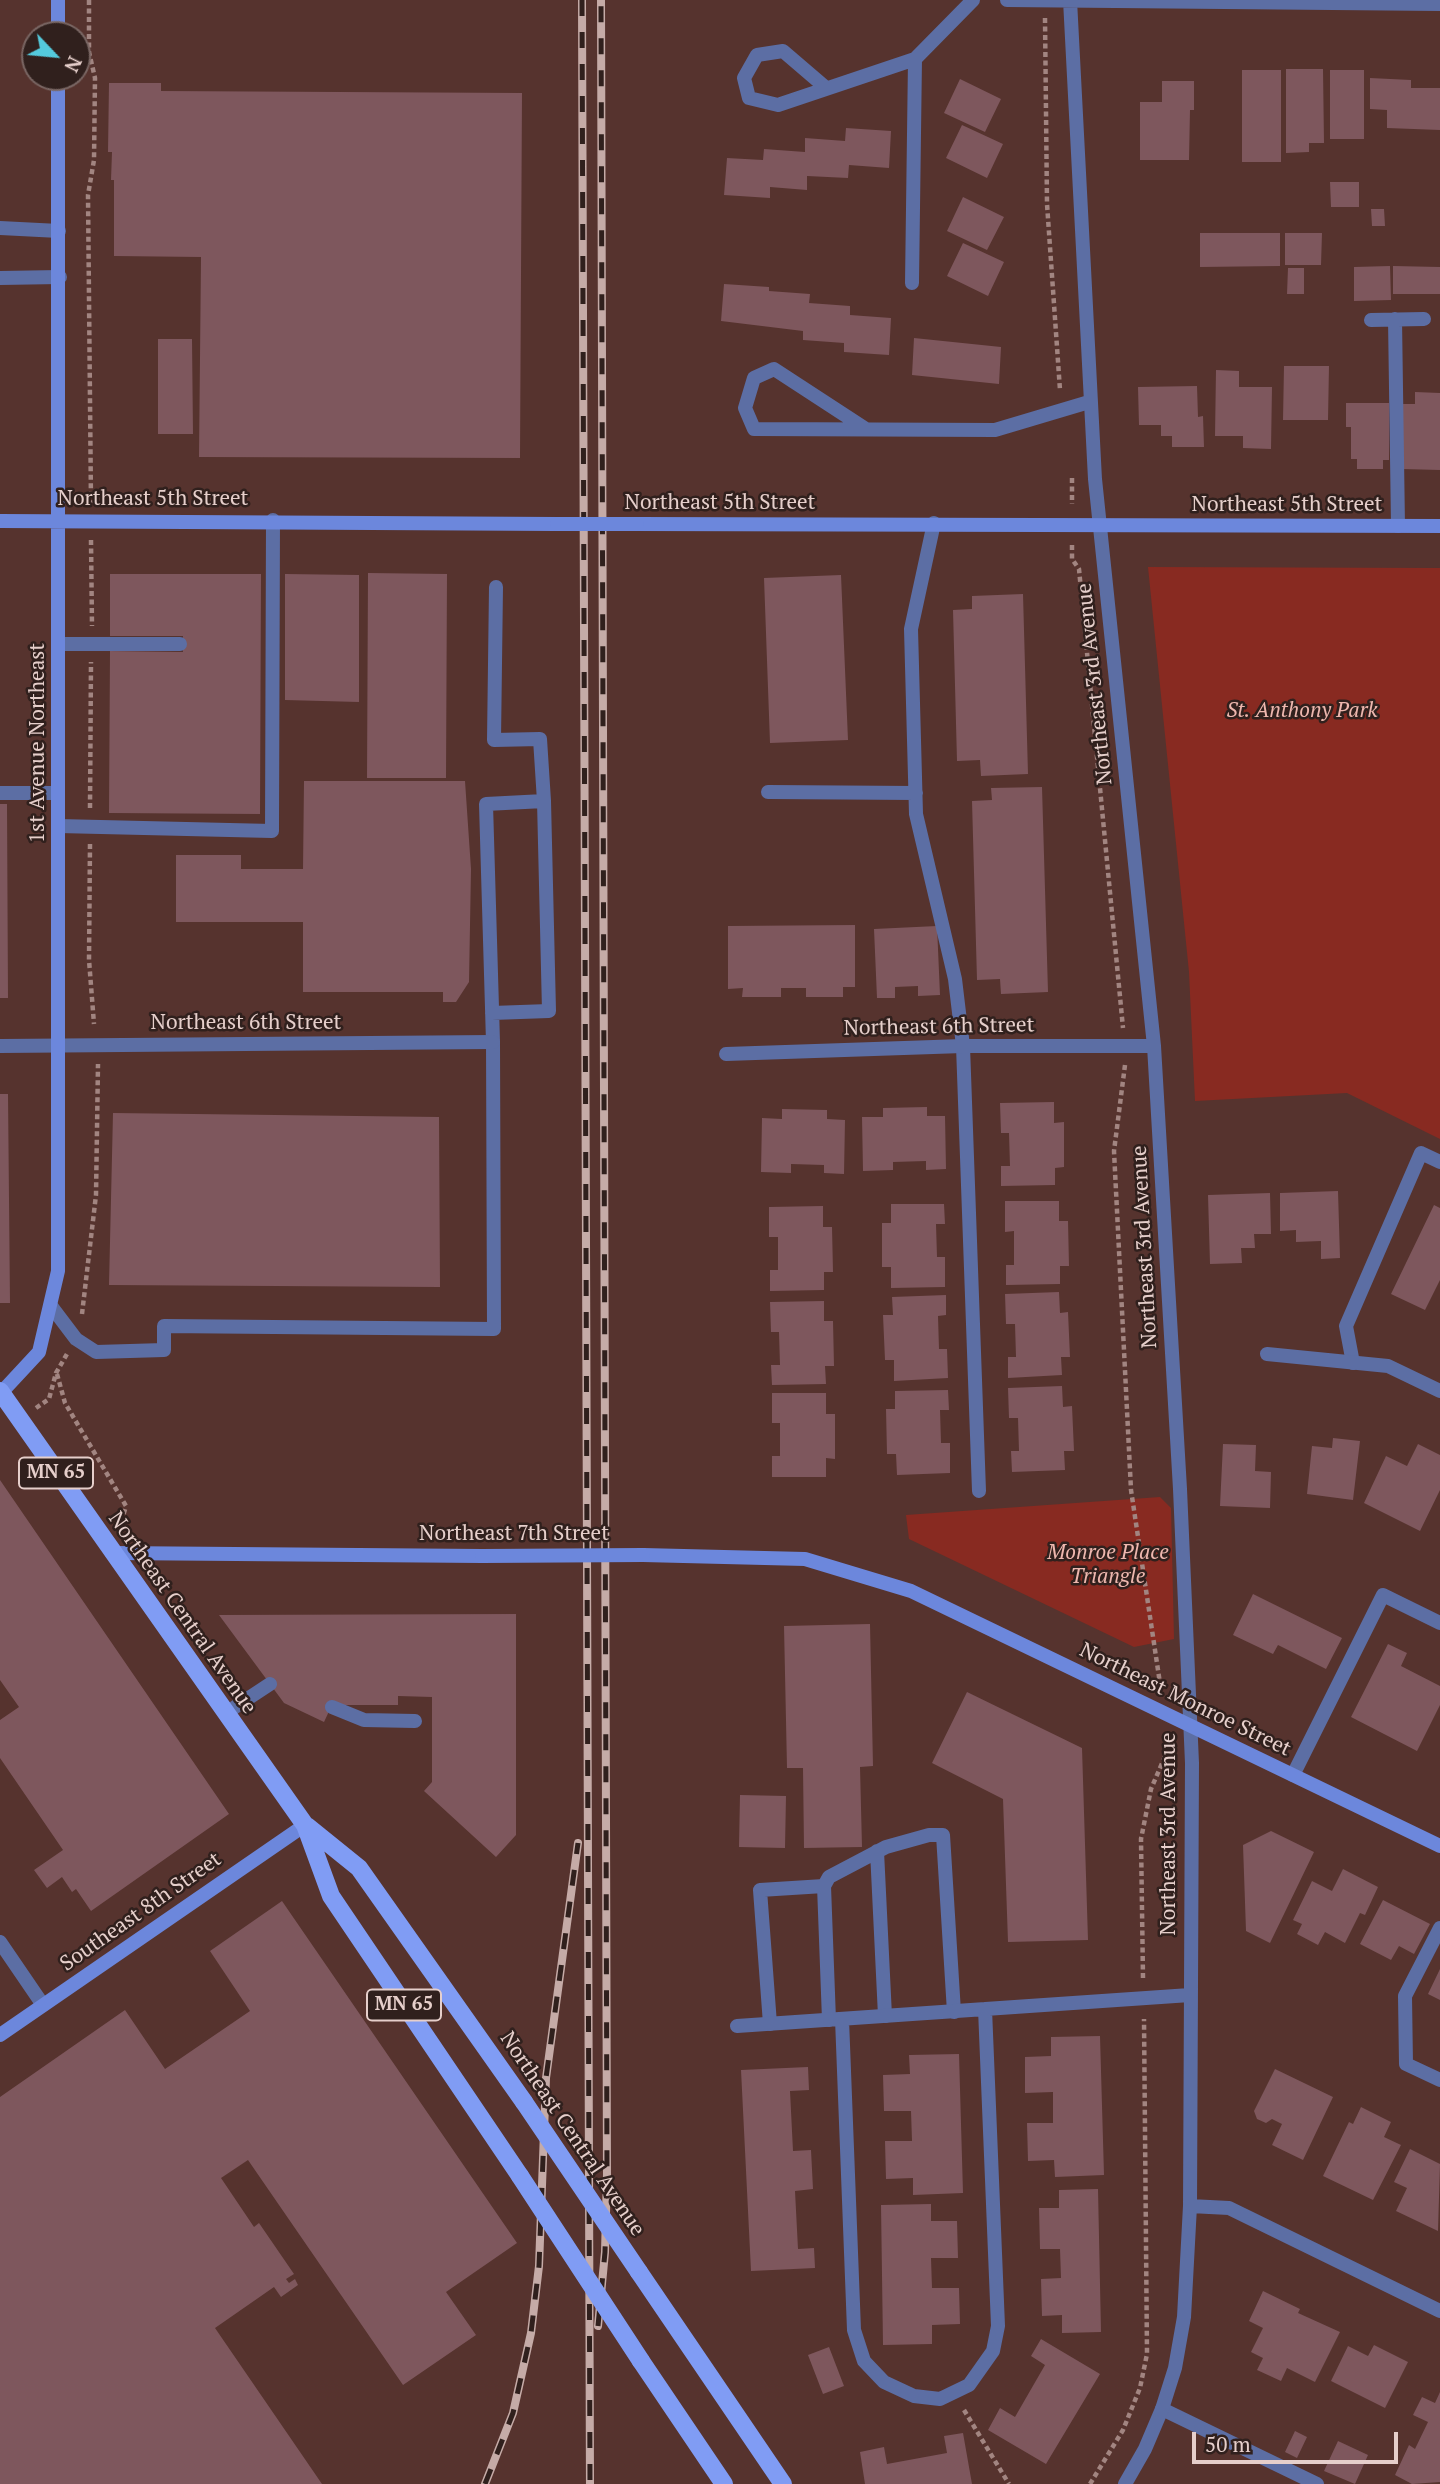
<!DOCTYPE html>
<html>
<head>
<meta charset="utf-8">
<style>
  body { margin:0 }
  #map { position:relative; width:1440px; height:2484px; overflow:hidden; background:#56332e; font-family:"PT Serif",serif }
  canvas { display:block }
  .north { position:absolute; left:21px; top:21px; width:70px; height:70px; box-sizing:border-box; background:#30201d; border:2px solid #796663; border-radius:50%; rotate:116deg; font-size:19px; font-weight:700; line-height:28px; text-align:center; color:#e6cfcb }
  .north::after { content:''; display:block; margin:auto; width:24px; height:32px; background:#54cadd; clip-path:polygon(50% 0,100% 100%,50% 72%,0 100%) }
  .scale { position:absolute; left:1192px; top:2432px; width:206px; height:32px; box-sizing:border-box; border:4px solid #e6cfcb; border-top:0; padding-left:9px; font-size:21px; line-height:24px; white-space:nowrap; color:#e6cfcb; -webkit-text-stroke:5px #30201d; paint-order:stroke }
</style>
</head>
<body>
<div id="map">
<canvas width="1440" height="2484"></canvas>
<div class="north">N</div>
<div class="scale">50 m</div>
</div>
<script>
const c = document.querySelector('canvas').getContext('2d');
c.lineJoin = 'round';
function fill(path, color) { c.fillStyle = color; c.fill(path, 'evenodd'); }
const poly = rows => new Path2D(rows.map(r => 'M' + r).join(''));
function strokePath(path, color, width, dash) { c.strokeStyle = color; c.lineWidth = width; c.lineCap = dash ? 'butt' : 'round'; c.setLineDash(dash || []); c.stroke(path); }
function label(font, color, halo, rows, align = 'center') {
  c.font = font + ' "PT Serif",serif'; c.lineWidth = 5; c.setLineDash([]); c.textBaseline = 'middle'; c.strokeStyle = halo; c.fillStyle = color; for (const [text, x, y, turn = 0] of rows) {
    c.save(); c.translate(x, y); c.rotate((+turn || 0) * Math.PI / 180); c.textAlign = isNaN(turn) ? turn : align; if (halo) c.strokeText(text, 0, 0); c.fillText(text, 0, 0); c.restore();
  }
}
fill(poly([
  [1148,567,1440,568,1440,1139,1347,1093,1195,1101,1189,972],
  [1160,1497,1171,1508,1174,1639,1134,1647,909,1539,906,1515]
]), '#882a21');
fill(poly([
  [1286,69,1323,69,1324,143,1309,143,1309,152,1286,153],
  [1242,70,1281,70,1281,162,1242,162],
  [1330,70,1364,70,1364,139,1330,139],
  [1370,78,1411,80,1411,88,1440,88,1440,130,1387,128,1387,110,1370,109],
  [960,79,1001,99,985,132,944,113],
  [1162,81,1194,81,1194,110,1190,110,1189,160,1140,160,1140,102,1162,102],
  [109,83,161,83,161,91,522,93,520,458,199,457,201,257,114,256,114,180,111,180,112,152,108,152],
  [962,125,1003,144,987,178,946,158],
  [846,128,891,131,889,168,849,165,848,178,807,176,807,190,770,187,770,198,724,195,727,158,763,160,764,149,805,152,805,138,845,141],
  [1330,182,1359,182,1359,207,1331,207],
  [963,197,1004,217,987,250,947,231],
  [1371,209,1384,209,1385,226,1372,226],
  [1200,233,1280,233,1280,266,1200,267],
  [1285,233,1322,233,1321,265,1285,265],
  [963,243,1004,262,988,296,947,276],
  [1390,266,1391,300,1354,301,1354,267],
  [1393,266,1440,267,1440,294,1393,294],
  [1288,268,1304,268,1304,294,1287,294],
  [724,284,769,287,769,291,810,294,809,303,850,306,850,315,891,318,889,355,844,352,844,343,803,340,803,331,721,321],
  [914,338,1001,347,999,384,912,375],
  [158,339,192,339,193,434,158,434],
  [1284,366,1329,366,1328,420,1283,420],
  [1216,370,1239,371,1239,387,1272,387,1271,449,1243,448,1243,436,1215,436],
  [1197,386,1198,417,1203,416,1204,447,1172,447,1172,436,1161,436,1161,425,1139,425,1138,387],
  [1415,392,1440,393,1440,470,1402,469,1403,404,1415,404],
  [1346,403,1389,403,1389,460,1383,460,1383,469,1357,469,1357,459,1351,459,1351,427,1346,427],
  [368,573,447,574,446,778,367,778],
  [110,574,261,574,260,814,109,813,110,651,183,652,183,636,110,636],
  [285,574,359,575,359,702,285,700],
  [841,575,848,740,770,743,764,578],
  [1023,594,1028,774,981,776,980,760,957,761,953,610,972,609,972,596],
  [304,781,465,781,471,869,469,982,456,1002,443,1002,443,992,303,992,303,922,176,922,176,855,241,855,241,869,303,869],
  [1042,787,1048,992,1001,994,1000,979,977,980,972,801,992,800,991,788],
  [0,804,7,804,8,998,0,998],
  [855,925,855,987,843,987,843,997,806,997,806,988,781,988,781,997,742,997,743,988,728,989,728,926],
  [937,926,940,995,918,996,918,986,895,987,895,998,877,998,874,929],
  [0,1094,8,1094,10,1303,0,1303],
  [1054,1102,1054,1123,1064,1122,1064,1167,1055,1168,1055,1185,1001,1186,1001,1166,1010,1166,1009,1133,1001,1133,1000,1103],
  [927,1107,927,1116,945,1116,946,1169,926,1170,926,1161,893,1162,893,1170,863,1171,862,1117,883,1117,883,1108],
  [782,1109,827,1110,827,1119,845,1120,844,1174,824,1173,824,1165,791,1164,791,1173,761,1172,762,1118,782,1119],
  [113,1113,439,1117,440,1287,109,1285],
  [1338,1191,1340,1258,1321,1259,1321,1241,1296,1242,1296,1230,1280,1231,1280,1193],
  [1270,1193,1271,1234,1254,1234,1255,1248,1241,1248,1242,1263,1210,1264,1208,1195],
  [1005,1201,1059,1201,1059,1221,1068,1221,1069,1266,1060,1266,1060,1284,1006,1285,1006,1265,1014,1265,1014,1231,1005,1232],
  [891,1204,944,1204,945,1224,936,1224,937,1257,945,1257,945,1287,891,1288,891,1267,882,1267,882,1223,891,1223],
  [1434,1205,1440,1208,1440,1280,1425,1310,1391,1294],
  [823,1206,823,1227,832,1227,833,1272,824,1272,824,1290,770,1291,770,1270,778,1270,778,1237,769,1237,769,1207],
  [1059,1292,1060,1313,1068,1312,1070,1357,1061,1357,1062,1375,1008,1378,1008,1357,1016,1357,1015,1324,1006,1324,1005,1294],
  [946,1295,946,1315,938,1316,939,1349,947,1349,948,1378,894,1381,894,1360,885,1360,883,1315,893,1315,892,1297],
  [824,1301,824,1321,833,1321,834,1366,825,1366,826,1384,772,1385,771,1365,780,1365,779,1332,771,1332,770,1302],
  [1062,1386,1063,1407,1072,1406,1074,1451,1064,1451,1065,1470,1012,1472,1011,1451,1019,1451,1018,1418,1009,1418,1008,1388],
  [948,1390,949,1410,940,1410,941,1443,950,1443,950,1473,897,1475,896,1454,887,1454,886,1409,895,1409,895,1391],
  [772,1393,826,1393,826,1414,835,1414,835,1459,826,1458,826,1477,772,1477,772,1456,780,1456,780,1423,772,1423],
  [1333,1438,1360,1441,1353,1500,1307,1494,1312,1446,1332,1448],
  [1223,1444,1256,1445,1255,1471,1271,1472,1270,1508,1220,1506],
  [1418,1444,1440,1455,1440,1490,1420,1531,1364,1503,1386,1456,1407,1466],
  [0,1480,229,1814,91,1911,76,1889,72,1892,62,1877,47,1888,34,1870,63,1850,0,1758,0,1720,19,1707,0,1680],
  [1253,1594,1342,1638,1326,1669,1278,1645,1273,1654,1233,1635],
  [516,1614,516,1835,496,1857,424,1791,432,1782,432,1697,398,1696,398,1705,332,1705,324,1722,284,1703,219,1615],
  [870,1624,873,1766,860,1767,862,1847,804,1848,803,1768,787,1768,784,1626],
  [1388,1644,1407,1653,1401,1666,1440,1686,1440,1705,1417,1751,1351,1717],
  [967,1692,1082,1748,1088,1940,1008,1942,1003,1799,932,1763],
  [740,1795,786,1796,785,1848,739,1847],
  [1271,1831,1314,1852,1270,1943,1246,1931,1243,1845],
  [1343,1869,1378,1887,1365,1915,1360,1913,1345,1943,1325,1932,1318,1945,1297,1934,1302,1924,1293,1920,1312,1881,1332,1891],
  [1383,1900,1430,1924,1414,1954,1399,1946,1391,1960,1360,1944],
  [282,1901,517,2243,446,2292,476,2335,403,2385,248,2160,221,2178,254,2227,259,2223,294,2274,286,2279,289,2283,295,2279,298,2285,281,2297,274,2287,215,2328,322,2484,0,2484,0,2097,125,2010,165,2069,250,2011,210,1951],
  [1440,1969,1440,2000,1428,1994],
  [1100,2036,1104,2175,1055,2177,1054,2160,1028,2161,1027,2123,1053,2123,1053,2092,1025,2093,1025,2057,1051,2056,1051,2037],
  [959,2054,963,2193,913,2195,913,2178,886,2179,885,2141,912,2141,911,2111,884,2111,883,2075,910,2074,909,2055],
  [808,2067,809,2090,790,2091,793,2151,811,2150,813,2189,795,2191,798,2249,814,2248,815,2268,751,2271,741,2070],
  [1275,2069,1333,2097,1303,2160,1272,2145,1282,2124,1272,2119,1266,2123,1257,2119,1254,2111],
  [1361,2107,1391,2122,1384,2137,1401,2145,1373,2200,1323,2176,1349,2122,1353,2124],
  [1410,2149,1440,2164,1438,2231,1396,2211,1407,2188,1394,2182],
  [1098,2189,1101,2332,1062,2333,1062,2315,1042,2316,1041,2279,1061,2278,1060,2249,1040,2249,1039,2208,1059,2208,1059,2190],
  [931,2204,931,2221,957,2221,958,2258,931,2258,932,2288,959,2288,960,2324,932,2325,932,2344,883,2345,881,2205],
  [1263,2291,1300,2309,1298,2313,1340,2332,1315,2382,1287,2368,1281,2381,1257,2370,1263,2358,1251,2352,1263,2328,1249,2321],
  [1041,2339,1100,2374,1046,2464,988,2430,1000,2408,1015,2417,1045,2365,1031,2356],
  [1374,2345,1408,2362,1385,2408,1331,2381,1348,2346,1368,2356],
  [829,2347,844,2386,823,2394,808,2355],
  [1440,2392,1440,2482,1412,2484,1395,2475,1409,2445,1415,2449,1428,2422,1413,2415,1422,2397,1435,2403],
  [1295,2431,1307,2437,1297,2458,1285,2452],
  [963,2433,972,2484,865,2484,860,2452,884,2447,887,2464,947,2453,944,2436],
  [1338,2441,1368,2455,1355,2484,1324,2471]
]), '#7e575d');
strokePath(poly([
  [89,0,89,52,95,78,94,160,88,195,91,503],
  [1045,18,1047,204,1060,390],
  [1072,478,1072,504],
  [91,540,92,626],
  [1072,545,1072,559,1079,569,1123,1028],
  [90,808,91,662],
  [90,844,89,960,94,1024],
  [1125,1065,1114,1151,1131,1490,1161,1690],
  [82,1314,96,1195,98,1064],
  [57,1374,65,1403,126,1506,120,1526],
  [36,1408,49,1399,56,1373,67,1354],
  [1143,1978,1141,1839,1151,1789,1169,1747],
  [964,2410,1009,2484],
  [1090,2484,1123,2430,1140,2388,1147,2354,1144,2019]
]), '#a28581', 4.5, [5, 3.5]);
strokePath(poly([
  [0,228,59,231],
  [0,278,60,277],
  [1395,319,1398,526],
  [1371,320,1424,319],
  [934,523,911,629,916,814,955,979,963,1046,979,1491],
  [59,644,180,644],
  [768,792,916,793],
  [0,793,58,793],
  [58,826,272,831,273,520],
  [492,1013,549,1011,544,801],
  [51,1306,76,1339,96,1352,164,1350,164,1326,494,1329,493,1042,486,804,544,801,540,739,494,740,496,587],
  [1353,1363,1346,1326,1421,1153,1440,1162],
  [332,1707,364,1720,415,1721],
  [226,1713,270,1684],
  [1293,1775,1383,1595,1440,1623],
  [877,1851,885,2016],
  [1440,1928,1405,1996,1406,2064,1440,2080],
  [0,1942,43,2005],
  [829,2020,824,1886,829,1877,886,1847,929,1835,943,1835,954,2012],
  [770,2024,760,1890,824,1886],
  [1162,2409,1317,2484]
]), '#5c6ea4', 14);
strokePath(poly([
  [1007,0,1440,4],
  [1070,0,1095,479,1154,1046,1180,1489,1192,1763,1190,2206,1184,2317,1175,2368,1162,2409,1145,2449,1125,2484],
  [825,87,783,51,757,55,744,78,749,98,778,105,915,59,973,0],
  [912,283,915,59],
  [866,429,774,369,754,378,745,408,754,429,995,430,1089,402],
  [0,1046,493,1042],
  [726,1054,963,1046,1154,1046],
  [1267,1354,1388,1366,1440,1391],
  [842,2019,854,2330,864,2361,884,2382,914,2396,940,2399,969,2385,993,2351,998,2326,985,2009],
  [737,2026,1190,1995],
  [1190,2206,1229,2208,1440,2311]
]), '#5c6ea4', 14);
strokePath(poly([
  [58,0,58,35],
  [0,521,557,524],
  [637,524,1440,526],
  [0,1394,39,1352,58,1271,58,77],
  [112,1553,482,1556],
  [643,1555,805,1559,911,1591,1440,1846],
  [0,2035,305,1825]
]), '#6c87dc', 14);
strokePath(poly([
  [0,1391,305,1825,331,1896,520,2176],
  [307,1826,359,1868,524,2102],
  [639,2272,783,2484],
  [641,2361,724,2484]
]), '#809cf4', 18);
const rail = poly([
  [582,0,590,2484],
  [598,2326,605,2252,607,2174,601,0],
  [485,2484,513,2413,531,2333,539,2266,546,2078,578,1843]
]);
strokePath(rail, '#c5aba7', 8);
strokePath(rail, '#30201d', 5, [16]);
strokePath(poly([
  [557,524,637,524],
  [482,1556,643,1555]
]), '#6c87dc', 14);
strokePath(poly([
  [524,2102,639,2272],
  [520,2176,641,2361]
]), '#809cf4', 18);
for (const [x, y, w] of [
  [56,1473,74],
  [404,2005,74]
]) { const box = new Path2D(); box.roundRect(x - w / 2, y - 15.5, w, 31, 5); c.fillStyle = '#30201d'; c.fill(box); strokePath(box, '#e6cfcb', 2); }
label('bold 19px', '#e6cfcb', null, [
  ["MN 65",56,1473],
  ["MN 65",404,2005]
]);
label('21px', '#e6cfcb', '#30201d', [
  ["Northeast 5th Street",153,499],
  ["Northeast 5th Street",720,503],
  ["Northeast 5th Street",1287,505],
  ["Northeast 3rd Avenue",1095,684,-96],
  ["1st Avenue Northeast",38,743,-90],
  ["Northeast 6th Street",246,1023],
  ["Northeast 6th Street",939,1027,-1],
  ["Northeast 3rd Avenue",1145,1247,-93],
  ["Northeast 7th Street",514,1534],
  ["Northeast Central Avenue",182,1613,55],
  ["Northeast Monroe Street",1185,1700,26],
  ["Northeast 3rd Avenue",1169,1834,-90],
  ["Southeast 8th Street",141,1912,-35],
  ["Northeast Central Avenue",572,2134,56]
]);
label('italic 21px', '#eeb7ae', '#30201d', [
  ["St. Anthony Park",1302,711],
  ["Monroe Place",1108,1553],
  ["Triangle",1108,1577]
]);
</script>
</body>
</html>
